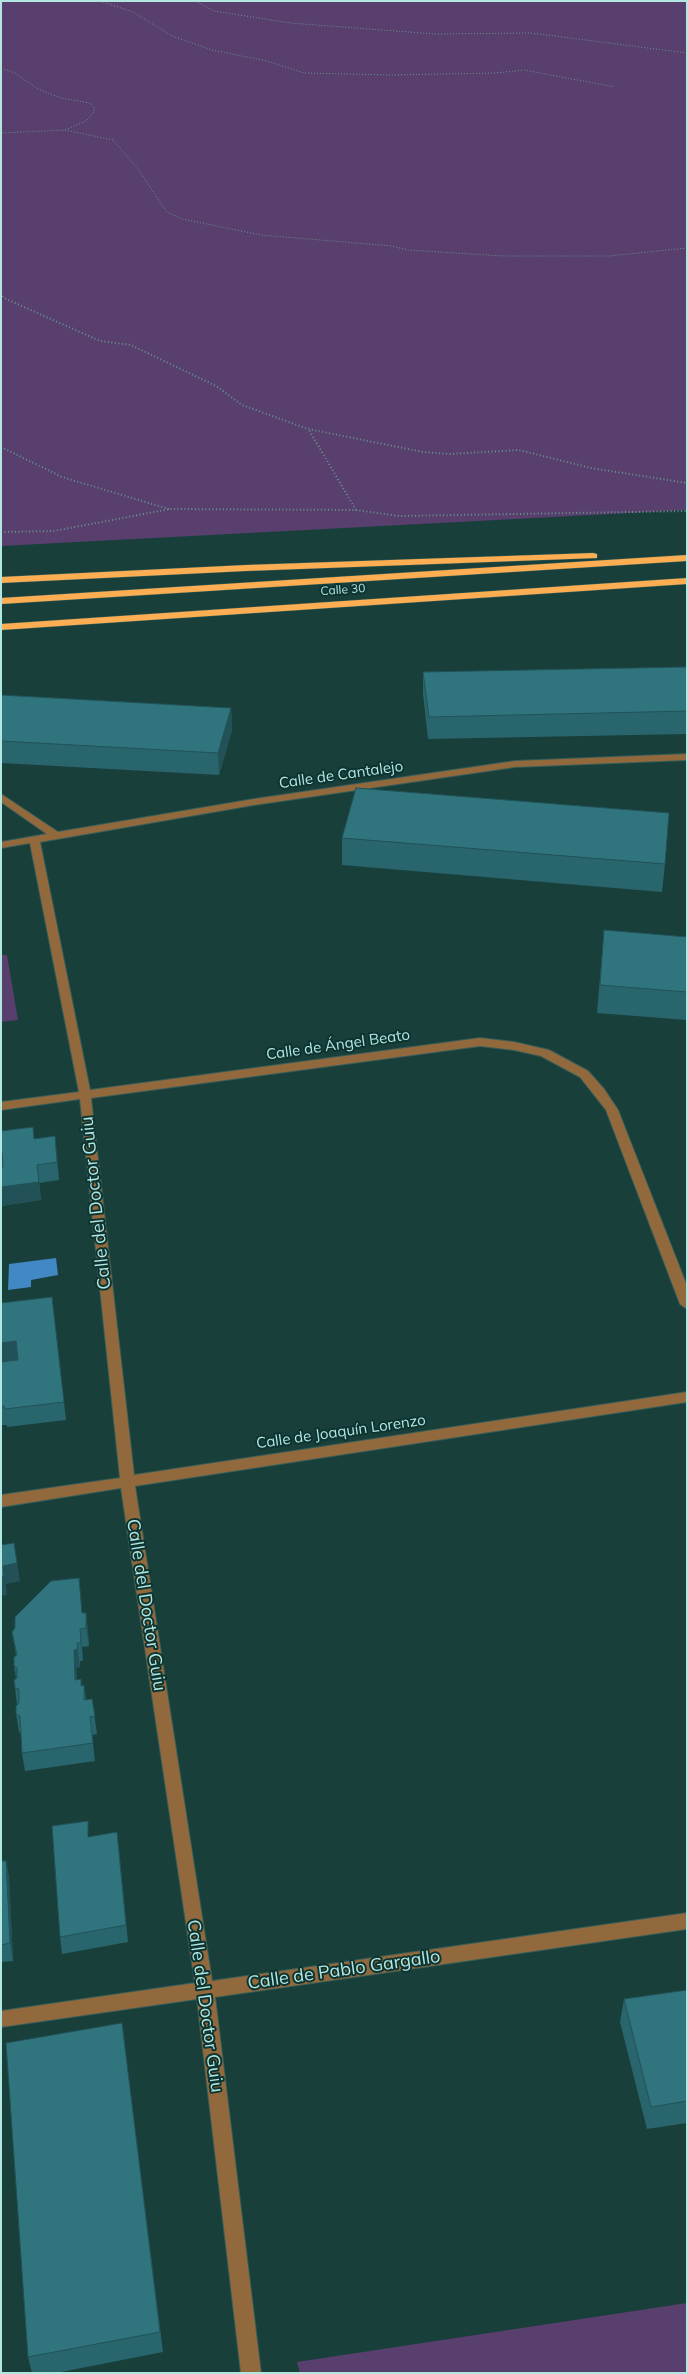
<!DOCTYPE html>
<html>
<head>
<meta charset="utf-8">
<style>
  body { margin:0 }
  #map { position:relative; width:688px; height:2374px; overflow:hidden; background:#193f3b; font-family:Mulish,sans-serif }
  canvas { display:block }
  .frame { position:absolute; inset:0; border:2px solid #b2e6e0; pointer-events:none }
</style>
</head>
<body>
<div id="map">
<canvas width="688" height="2374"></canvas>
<div class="frame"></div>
</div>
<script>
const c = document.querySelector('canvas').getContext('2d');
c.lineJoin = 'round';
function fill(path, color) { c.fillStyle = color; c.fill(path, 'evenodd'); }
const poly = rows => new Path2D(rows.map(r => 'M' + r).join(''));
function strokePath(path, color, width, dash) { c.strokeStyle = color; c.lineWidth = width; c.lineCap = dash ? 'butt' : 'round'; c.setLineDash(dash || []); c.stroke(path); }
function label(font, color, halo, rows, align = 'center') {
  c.font = font + ' Mulish,sans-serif'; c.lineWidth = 4; c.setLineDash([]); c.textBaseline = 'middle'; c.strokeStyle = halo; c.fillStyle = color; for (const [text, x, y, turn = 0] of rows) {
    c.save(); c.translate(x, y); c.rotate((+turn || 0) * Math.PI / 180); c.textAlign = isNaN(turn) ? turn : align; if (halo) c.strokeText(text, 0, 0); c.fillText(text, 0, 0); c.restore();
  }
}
fill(poly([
  [1,1,687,1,687,510,1,546],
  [1,955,7,955,18,1020,1,1022],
  [687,2303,687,2373,300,2373,297,2362]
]), '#583f6e');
fill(poly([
  [56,1258,58,1275,31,1280,31,1287,8,1290,9,1264]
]), '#4288c4');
const minor = poly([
  [687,754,687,760,515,767,254,805,40,842,90,1090,480,1038,514,1042,549,1050,588,1071,604,1089,618,1110,687,1286,687,1309,680,1304,606,1110,580,1077,541,1056,514,1050,480,1046,91,1098,134,1475,687,1392,687,1402,135,1486,212,1981,687,1913,687,1929,215,1997,261,2373,241,2373,197,1999,1,2027,1,2011,195,1983,121,1488,1,1507,1,1495,120,1478,80,1099,1,1110,1,1102,79,1092,30,843,1,848,1,842,47,834,1,802,1,794,58,832,254,799,515,761,687,754]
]);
const highway = poly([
  [593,553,597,554,597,558,246,571,1,583,1,577,246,565,593,553],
  [687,555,687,561,1,604,1,598,687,555],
  [687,578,687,584,1,630,1,624,687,578]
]);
strokePath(minor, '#355d59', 2);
strokePath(highway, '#355d59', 1);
strokePath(poly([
  [100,1,133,12,172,36,212,50,267,61,304,73,389,75,496,73,524,70,615,87],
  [196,1,214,11,290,23,435,34,531,33,687,53],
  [1,68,15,73,38,89,61,98,89,103,94,107,94,112,86,121,65,130,1,133],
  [65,130,113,140,137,168,167,212,182,219,261,235,392,246,408,250,503,256,609,256,687,248]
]), '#67948f', 1, [1, 2]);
strokePath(poly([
  [1,293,4,298,100,341,131,345,216,386,242,405,308,429,423,452,450,454,519,450,591,468,687,483],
  [1,447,62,477,169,509],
  [356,510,399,516,687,511],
  [1,532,54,531,170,509,356,510,309,430]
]), '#67948f', 2, [1, 2.5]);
fill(minor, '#91693c');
fill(highway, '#fdae52');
fill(poly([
  [687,667,687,734,428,739,423,694,423,672],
  [1,695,231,708,232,730,219,775,1,763],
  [342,838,665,864,662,892,342,865],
  [604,930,687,937,687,1020,597,1013],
  [1,1131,34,1139,57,1154,59,1180,39,1183,41,1200,1,1206],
  [52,1297,66,1420,7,1427,7,1425,1,1425,1,1303],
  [83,1613,86,1613,88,1631,89,1646,82,1647,83,1661,80,1661,80,1667,76,1668,77,1680,82,1686,84,1685,86,1700,92,1699,97,1734,92,1735,95,1761,25,1771,22,1753,21,1733,19,1732,16,1714,17,1705,15,1688,16,1679,14,1666,16,1655,12,1632],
  [90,1837,119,1850,128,1942,62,1954,60,1937],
  [1,1861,6,1861,9,1878,13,1961,1,1962],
  [687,1990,687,2123,647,2129,620,2022,624,1999],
  [122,2023,163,2352,56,2373,32,2373,28,2357]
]), '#29656c');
fill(poly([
  [231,708,232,730,219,775,218,753],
  [55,1136,57,1154,59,1180,57,1162],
  [37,1165,41,1200,1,1206,1,1187],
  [16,1341,18,1359,2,1362,1,1368,1,1343],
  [17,1563,20,1581,6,1584,7,1595,1,1596,1,1577,3,1566],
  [86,1613,88,1631,89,1646,86,1628],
  [80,1629,82,1647,83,1661,81,1643],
  [77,1643,80,1667,76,1668,78,1698,75,1680,74,1650],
  [6,1861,9,1878,13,1961,10,1943]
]), '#225258');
const building = poly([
  [687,667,687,711,429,717,423,672,687,667],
  [1,695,231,708,218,753,1,741,1,695],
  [356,788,669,813,665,864,342,838,356,788],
  [604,930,687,937,687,992,600,985,604,930],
  [33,1127,34,1139,55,1136,57,1162,37,1165,39,1182,1,1187,1,1167,3,1167,2,1152,1,1152,1,1131,33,1127],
  [52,1297,64,1402,5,1409,4,1406,1,1407,1,1362,18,1360,16,1341,1,1343,1,1303,52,1297],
  [14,1543,17,1563,3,1566,4,1576,1,1577,1,1545,14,1543],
  [79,1578,82,1613,86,1613,86,1628,80,1629,81,1643,77,1643,78,1649,74,1650,75,1680,81,1679,81,1686,84,1685,84,1700,92,1699,95,1716,90,1717,93,1743,22,1753,20,1716,16,1714,16,1706,19,1703,19,1689,15,1688,14,1680,17,1678,17,1668,14,1666,14,1657,17,1655,12,1632,15,1628,15,1617,51,1581,79,1578],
  [88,1821,88,1837,117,1832,126,1925,60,1937,52,1826,88,1821],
  [1,1861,6,1861,10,1943,1,1945,1,1861],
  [687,1990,687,2101,651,2107,624,1999,687,1990],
  [122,2023,160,2332,28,2357,6,2043,122,2023]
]);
fill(building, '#30757e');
strokePath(building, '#225258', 1);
label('12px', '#b2e6e0', '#0e3431', [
  ["Calle 30",343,590,-4]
]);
label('15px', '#b2e6e0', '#0e3431', [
  ["Calle de Cantalejo",341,775,-8],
  ["Calle de Ángel Beato",338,1045,-8],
  ["Calle de Joaquín Lorenzo",341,1432,-8]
]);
label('18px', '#b2e6e0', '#0e3431', [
  ["Calle del Doctor Guiu",96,1203,-96],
  ["Calle del Doctor Guiu",146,1605,81],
  ["Calle de Pablo Gargallo",344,1970,-8],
  ["Calle del Doctor Guiu",205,2006,82]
]);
</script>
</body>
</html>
